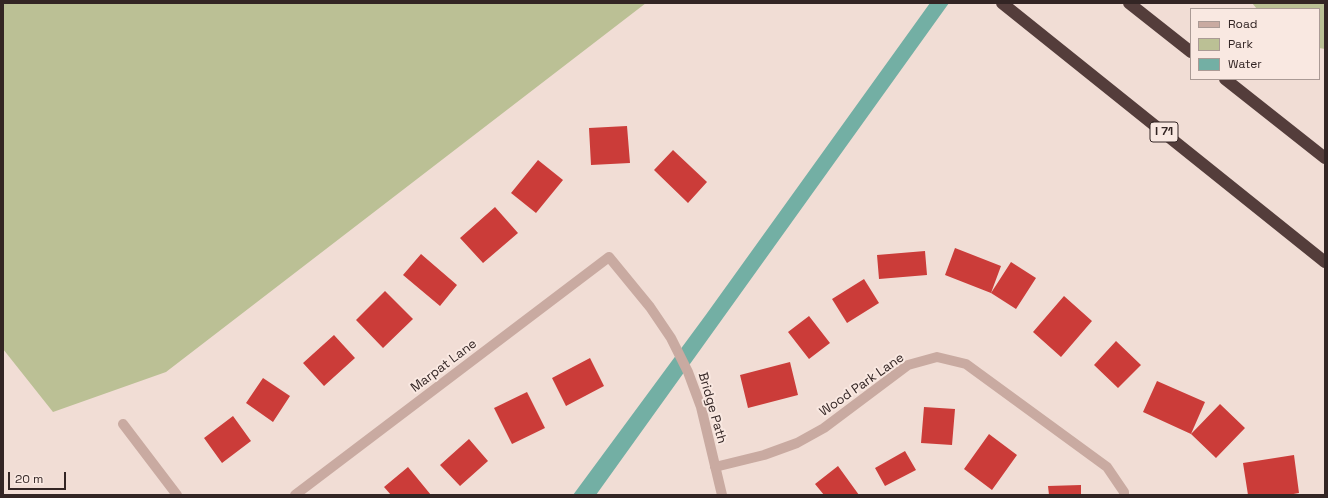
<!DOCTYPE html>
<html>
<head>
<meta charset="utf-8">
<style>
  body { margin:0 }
  #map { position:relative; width:1328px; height:498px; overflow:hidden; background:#f1ddd5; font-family:"Space Grotesk",sans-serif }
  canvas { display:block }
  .frame { position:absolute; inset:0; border:4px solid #332524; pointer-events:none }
  .legend { position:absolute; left:1190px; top:8px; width:130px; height:72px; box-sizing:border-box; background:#f9e8e1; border:1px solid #aa9a95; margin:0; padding:5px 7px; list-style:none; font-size:12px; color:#332524 }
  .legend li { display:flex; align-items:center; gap:8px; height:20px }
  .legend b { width:20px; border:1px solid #aa9a95 }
  .scale { position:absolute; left:8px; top:472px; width:58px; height:18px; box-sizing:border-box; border:2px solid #332524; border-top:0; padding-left:5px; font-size:12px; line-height:14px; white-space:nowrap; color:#332524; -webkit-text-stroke:3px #f9e8e1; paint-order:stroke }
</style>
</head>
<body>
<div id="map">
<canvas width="1328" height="498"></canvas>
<div class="frame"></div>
<ul class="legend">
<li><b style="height:5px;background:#c9aaa1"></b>Road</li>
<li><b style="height:11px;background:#bbc095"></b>Park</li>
<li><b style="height:11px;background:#73afa4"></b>Water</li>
</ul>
<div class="scale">20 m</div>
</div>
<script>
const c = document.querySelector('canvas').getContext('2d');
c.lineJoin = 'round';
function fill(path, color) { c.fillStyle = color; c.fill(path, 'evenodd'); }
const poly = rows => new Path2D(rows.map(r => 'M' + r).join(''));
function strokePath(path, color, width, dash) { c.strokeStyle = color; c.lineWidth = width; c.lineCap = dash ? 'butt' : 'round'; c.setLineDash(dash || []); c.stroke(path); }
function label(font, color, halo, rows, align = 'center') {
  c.font = font + ' "Space Grotesk",sans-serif'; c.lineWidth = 4; c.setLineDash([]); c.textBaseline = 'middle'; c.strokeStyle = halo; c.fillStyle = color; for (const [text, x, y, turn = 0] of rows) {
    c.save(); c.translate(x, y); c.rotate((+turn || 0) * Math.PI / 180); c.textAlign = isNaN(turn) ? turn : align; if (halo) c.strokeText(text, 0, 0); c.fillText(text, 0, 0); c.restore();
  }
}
fill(poly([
  [3,3,646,3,166,372,53,412,3,349],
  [1252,3,1325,3,1325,49,1319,48,1319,9,1257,9]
]), '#bbc095');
fill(poly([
  [930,3,949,3,596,495,573,495,705,316]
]), '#73afa4');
fill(poly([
  [627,126,630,163,591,165,589,128],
  [673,150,707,182,688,203,654,170],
  [538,160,563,180,536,213,511,193],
  [495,207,518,233,483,263,460,238],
  [955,248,1001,266,991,293,1011,262,1036,278,1016,309,991,293,945,275],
  [925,251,927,275,879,279,877,255],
  [421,254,457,285,440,306,403,275],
  [864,279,879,303,847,323,832,299],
  [385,291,413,319,383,348,356,320],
  [1064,296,1092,321,1061,357,1033,332],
  [809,316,830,343,809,359,788,332],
  [334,335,355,358,324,386,303,363],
  [1116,341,1141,365,1118,388,1094,365],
  [590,358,604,386,566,406,552,378],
  [790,362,798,395,748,408,740,375],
  [263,378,290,396,273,422,246,403],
  [1157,381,1205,402,1191,434,1143,412],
  [527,392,545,428,512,444,494,408],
  [1220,404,1245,428,1216,458,1191,434],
  [924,407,955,409,952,445,921,443],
  [233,416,251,441,222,463,204,438],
  [989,434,1017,455,992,490,964,469],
  [469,439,488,461,460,486,440,465],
  [905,451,916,470,885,486,875,468],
  [1294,455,1299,493,1288,495,1248,495,1243,463],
  [838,466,859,495,824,495,815,484],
  [408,467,431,495,391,495,384,487],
  [1081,485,1081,495,1049,495,1048,486]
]), '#cb3c39');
strokePath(poly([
  [123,424,177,495],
  [715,467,764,455,797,443,824,428,908,365,937,357,966,364,1107,467,1124,492,1124,495],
  [295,495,609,257,650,307,671,338,688,372,701,407,722,495]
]), '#c9aaa1', 10);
strokePath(poly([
  [1002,3,1325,262],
  [1129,3,1191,52],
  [1225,79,1325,158]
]), '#543d3b', 12);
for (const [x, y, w] of [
  [1164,132,28]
]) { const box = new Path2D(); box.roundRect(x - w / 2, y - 10, w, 20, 3); c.fillStyle = '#f9e8e1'; c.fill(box); strokePath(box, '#332524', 1); }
label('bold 12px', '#332524', null, [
  ["I 71",1164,132]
]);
label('13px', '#332524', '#f9e8e1', [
  ["Marpat Lane",444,366,-37],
  ["Wood Park Lane",862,385,-35],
  ["Bridge Path",712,408,74]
]);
</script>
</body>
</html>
